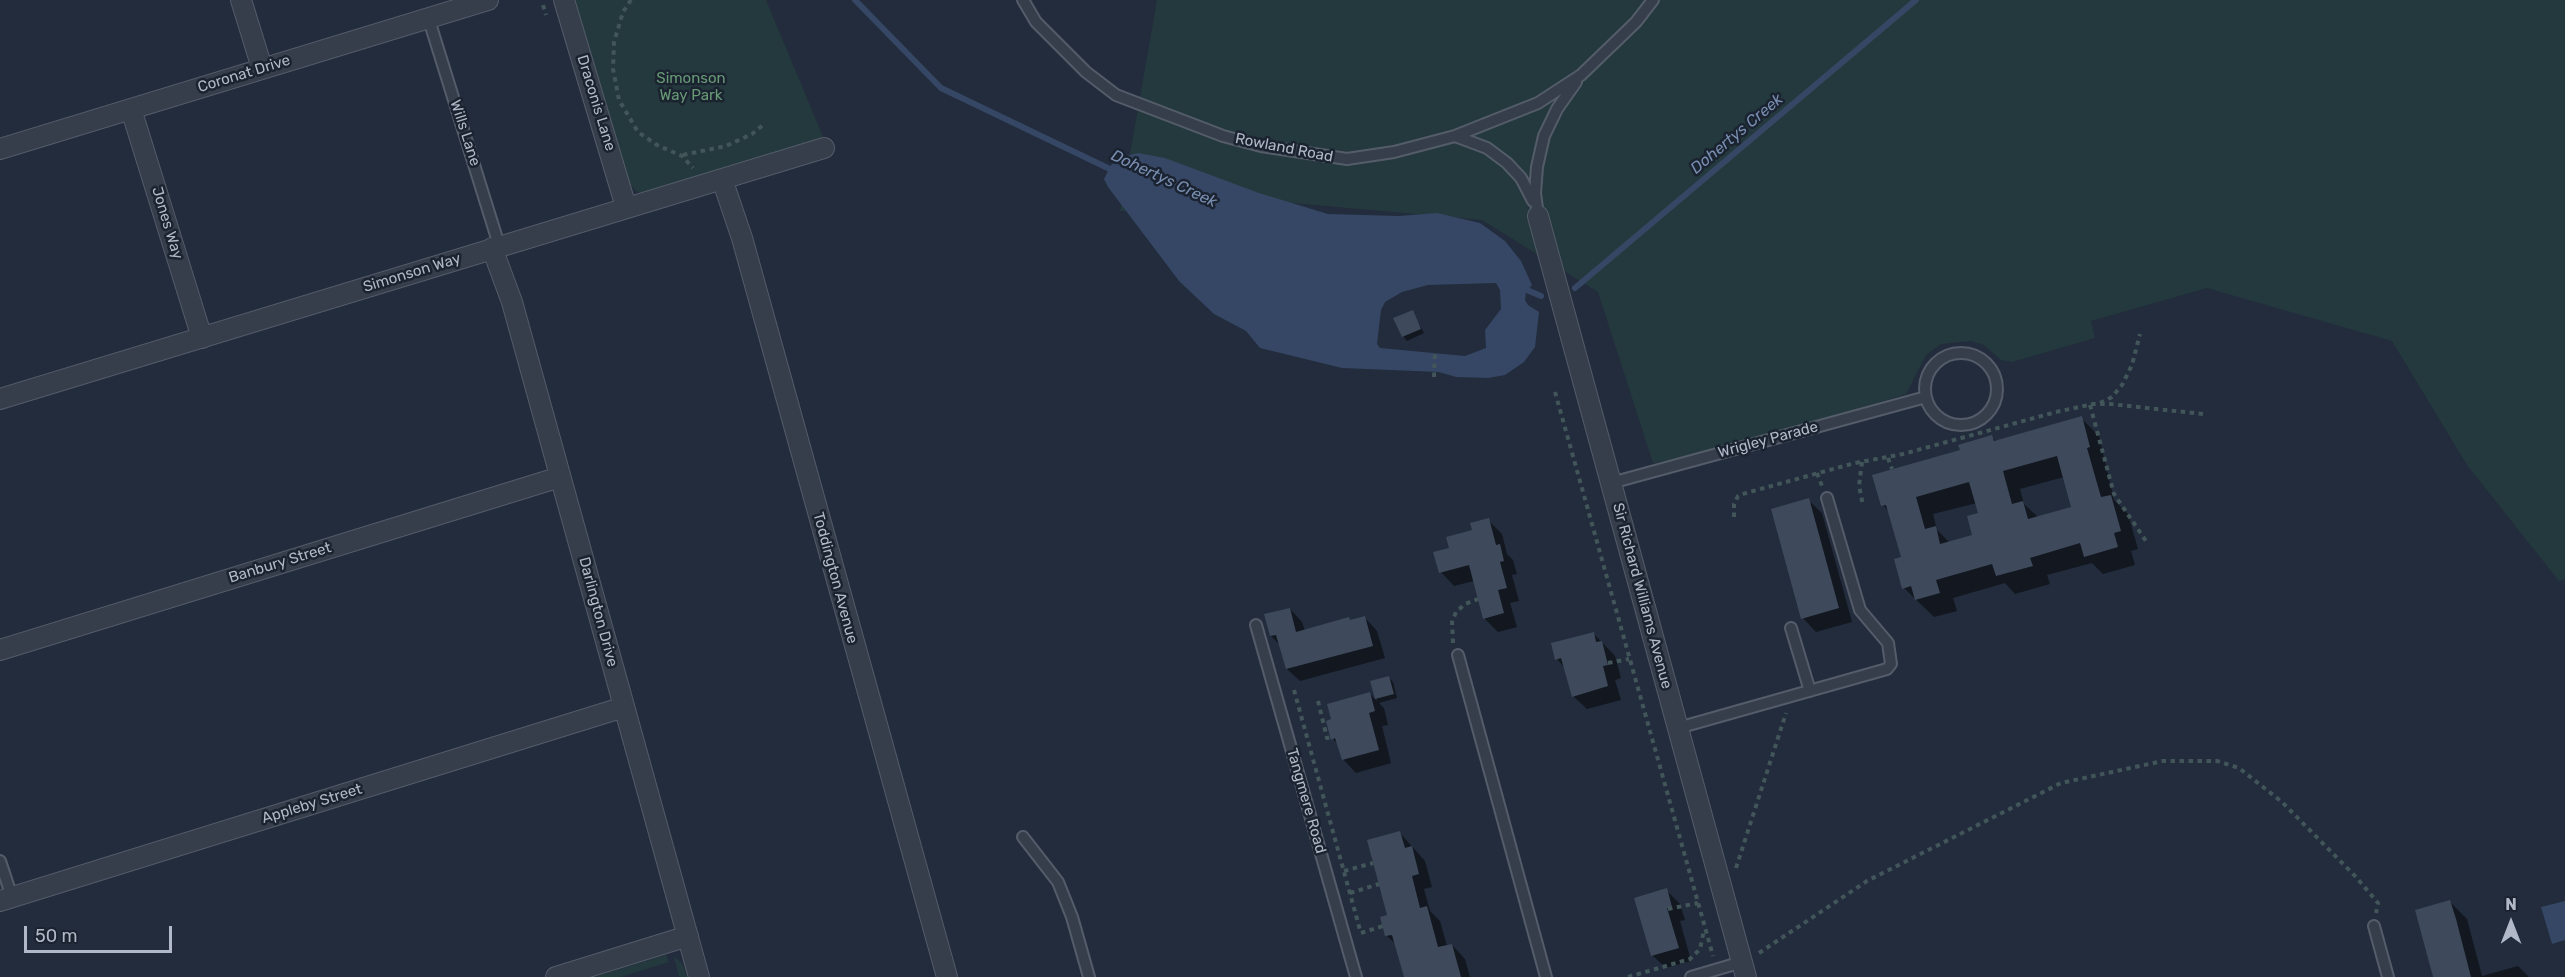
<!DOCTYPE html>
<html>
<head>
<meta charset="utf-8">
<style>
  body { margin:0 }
  #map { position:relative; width:2565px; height:977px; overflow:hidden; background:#222c3c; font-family:Rubik,sans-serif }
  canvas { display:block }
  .north { position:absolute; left:2481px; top:893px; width:60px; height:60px; -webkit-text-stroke:4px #1b2331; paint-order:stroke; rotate:0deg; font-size:16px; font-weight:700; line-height:24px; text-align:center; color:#b1b9c8 }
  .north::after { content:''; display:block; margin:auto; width:21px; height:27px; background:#b1b9c8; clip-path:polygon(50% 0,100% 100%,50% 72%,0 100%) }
  .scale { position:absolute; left:24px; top:926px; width:148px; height:27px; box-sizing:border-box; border:3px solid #b1b9c8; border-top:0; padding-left:8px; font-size:18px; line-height:21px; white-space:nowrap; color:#b1b9c8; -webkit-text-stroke:4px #1b2331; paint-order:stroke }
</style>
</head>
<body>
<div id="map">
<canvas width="2565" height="977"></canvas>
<div class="north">N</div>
<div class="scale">50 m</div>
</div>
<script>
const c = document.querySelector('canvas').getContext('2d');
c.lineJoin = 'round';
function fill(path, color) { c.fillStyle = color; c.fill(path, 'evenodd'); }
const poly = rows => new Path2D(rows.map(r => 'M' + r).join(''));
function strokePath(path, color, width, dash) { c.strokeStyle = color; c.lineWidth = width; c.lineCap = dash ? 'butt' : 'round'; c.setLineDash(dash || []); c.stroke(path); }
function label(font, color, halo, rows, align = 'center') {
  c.font = font + ' Rubik,sans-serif'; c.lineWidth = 5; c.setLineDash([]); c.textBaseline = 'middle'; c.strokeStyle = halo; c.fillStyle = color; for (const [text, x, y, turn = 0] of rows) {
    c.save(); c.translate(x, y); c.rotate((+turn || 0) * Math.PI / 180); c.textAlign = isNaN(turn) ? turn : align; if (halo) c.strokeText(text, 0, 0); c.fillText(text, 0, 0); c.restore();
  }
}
fill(poly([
  [572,0,766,0,824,139,645,194,636,191,628,182],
  [1157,0,2565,0,2565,579,2559,581,2467,465,2392,341,2207,288,2091,321,2095,338,2012,362,2001,360,1984,345,1971,341,1941,344,1926,355,1906,394,1720,451,1653,463,1598,292,1482,220,1282,202,1120,211],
  [666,955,669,962,621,977,594,977],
  [674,957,682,963,687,977,679,977]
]), '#24393d');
fill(poly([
  [1138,153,1165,158,1259,193,1328,214,1399,216,1437,213,1480,223,1505,241,1521,261,1532,285,1526,292,1525,300,1528,305,1539,312,1535,347,1524,362,1505,375,1488,378,1456,377,1439,372,1342,368,1260,348,1246,331,1214,314,1179,281,1108,187,1104,179,1111,165,1122,157],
  [1496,283,1500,290,1501,309,1485,330,1486,348,1465,356,1380,348,1377,344,1381,310,1385,302,1402,292,1428,285],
  [2565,901,2565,940,2552,944,2541,907]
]), '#354764');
fill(poly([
  [1412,312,1424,333,1407,341,1403,336],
  [2081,418,2099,436,2114,500,2128,514,2138,549,2131,551,2135,565,2103,574,2092,563,2047,575,2050,584,2015,594,2005,583,1953,598,1957,611,1934,617,1904,588,1903,558,1889,512,1883,505,1962,451,1992,437,1997,442],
  [2064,477,2073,508,2038,517,2024,504,2020,489],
  [1977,503,1980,515,1974,536,1950,543,1937,530,1933,514],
  [1808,500,1822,513,1852,622,1816,632,1803,618],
  [1488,520,1502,534,1507,554,1513,560,1517,574,1512,575,1519,601,1510,603,1517,627,1498,632,1484,618,1474,581,1454,586,1441,572,1450,549],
  [1290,609,1302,622,1305,631,1365,618,1377,631,1385,658,1300,681,1287,669,1280,645,1271,636],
  [1593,633,1615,656,1621,678,1615,680,1621,700,1587,709,1573,696,1565,668,1557,659],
  [1389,678,1393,682,1397,698,1379,703,1384,708,1388,725,1382,726,1391,763,1356,773,1343,759,1339,745,1333,739,1370,694,1377,701,1372,682],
  [1400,833,1425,861,1432,887,1424,889,1430,911,1440,921,1447,946,1452,945,1465,959,1470,977,1405,977,1397,945,1387,936],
  [1666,890,1680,904,1685,920,1680,921,1691,961,1666,968,1652,955],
  [2450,902,2467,919,2482,976,2518,966,2529,977,2433,977,2417,911]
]), '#0007');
strokePath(poly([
  [855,0,941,88,1114,171],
  [1520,287,1541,296],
  [1575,288,1916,0]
]), '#354764', 6);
fill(poly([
  [1413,310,1421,329,1402,337,1393,318],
  [2082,416,2090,447,2087,448,2101,497,2111,495,2121,531,2114,533,2118,547,2084,557,2080,543,2030,558,2033,566,1996,576,1992,564,1936,580,1940,593,1915,600,1911,586,1902,589,1894,559,1901,557,1886,505,1881,506,1872,475,1960,450,1958,445,1992,435,1994,441],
  [2057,456,2071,507,2028,519,2023,501,2012,504,2003,471],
  [1969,482,1978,513,1967,516,1972,535,1940,544,1936,526,1925,529,1916,497],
  [1809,498,1839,608,1801,619,1771,509],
  [1489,518,1496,545,1500,544,1504,561,1500,562,1507,588,1498,590,1504,613,1483,619,1469,565,1439,573,1433,552,1449,548,1446,537,1472,530,1470,523],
  [1290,608,1296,632,1349,617,1350,620,1365,616,1373,646,1286,669,1276,635,1270,636,1264,614],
  [1594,632,1596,642,1602,641,1608,665,1603,666,1608,686,1572,697,1561,658,1555,660,1551,643],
  [1389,676,1394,694,1375,699,1370,681],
  [1370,692,1375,711,1369,713,1379,750,1342,760,1335,738,1331,740,1326,721,1331,719,1327,704],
  [1400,831,1405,848,1412,846,1419,874,1412,876,1420,908,1427,906,1438,947,1452,944,1461,977,1404,977,1392,935,1385,936,1380,917,1387,915,1367,840],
  [1667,888,1672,907,1667,908,1679,948,1651,956,1634,898],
  [2450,900,2456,919,2471,977,2433,977,2415,910]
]), '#3e4a5b');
const lane = poly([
  [1023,0,1036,22,1086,72,1116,95,1223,136,1261,146,1347,159,1394,152,1455,136,1538,103,1581,75,1636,22,1653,0],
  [429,20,499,245],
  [1455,136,1487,148,1507,163,1521,178,1533,201],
  [1538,216,1535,193,1537,167,1544,136,1557,109,1576,82],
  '1925 389a36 36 0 1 1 72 0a36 36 0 1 1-72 0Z',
  [1611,483,1926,397],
  [1256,625,1356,977],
  [1791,628,1810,691],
  [1458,655,1546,977],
  [1678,728,1887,669,1891,664,1888,643,1860,610,1827,498],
  [1023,837,1058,882,1072,917,1089,977],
  [0,861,12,897],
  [2374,926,2388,977],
  [1691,977,1742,962]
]);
const street = poly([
  [241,0,262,68],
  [564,0,626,207],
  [131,109,202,338],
  [0,149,488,0],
  [722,179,742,238,947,977],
  [1538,216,1746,977],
  [492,248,512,302,699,977],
  [0,399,824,148],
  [0,650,560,477],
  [0,901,624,707],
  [556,977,688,936]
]);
strokePath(lane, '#545c6a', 14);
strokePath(street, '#545c6a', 22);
strokePath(poly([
  [631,0,623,12,614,42,613,69,619,100,638,132,657,145,682,156,693,168],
  [543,5,546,15],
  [683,155,726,146,752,134,763,125],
  [1434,377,1435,350],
  [1555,392,1713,956],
  [2100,403,2112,397,2122,385,2132,365,2140,334],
  [2090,405,2114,494,2146,541],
  [1888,458,1892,469],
  [1862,462,1859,486,1863,505],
  [1817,473,1822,486],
  [1734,517,1734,504,1738,496,1746,493,1855,463,1903,454,2056,412,2093,404,2110,404,2203,414],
  [1453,643,1452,622,1456,612,1465,604,1478,599],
  [1608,663,1629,659],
  [1294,690,1360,930],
  [1318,701,1327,738,1331,737],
  [1736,868,1786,713],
  [1344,871,1373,863],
  [1350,893,1379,884],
  [1668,909,1698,903],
  [1361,933,1383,926],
  [1759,953,1867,881,2061,783,2163,761,2217,761,2239,768,2282,802,2356,877,2378,903,2376,913],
  [1628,977,1690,959,1700,949,1704,930]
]), '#42565a', 4, [4.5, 4.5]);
strokePath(lane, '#363e4c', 10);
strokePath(street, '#363e4c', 20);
label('15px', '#b1b9c8', '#1b2331', [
  ["Coronat Drive",244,74,-17],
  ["Draconis Lane",596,103,73],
  ["Wills Lane",465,133,72],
  ["Rowland Road",1284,148,11],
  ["Jones Way",167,223,73],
  ["Simonson Way",412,273,-17],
  ["Wrigley Parade",1768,440,-15],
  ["Banbury Street",280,563,-17],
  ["Toddington Avenue",835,578,75],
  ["Sir Richard Williams Avenue",1642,596,75],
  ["Darlington Drive",598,612,75],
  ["Tangmere Road",1306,801,74],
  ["Appleby Street",312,804,-17]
]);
label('15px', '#679a75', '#1b2331', [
  ["Simonson",691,79],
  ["Way Park",691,96]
]);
label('italic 16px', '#788eb1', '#1b2331', [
  ["Dohertys Creek",1737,134,-40],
  ["Dohertys Creek",1164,179,25]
]);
</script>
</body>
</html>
